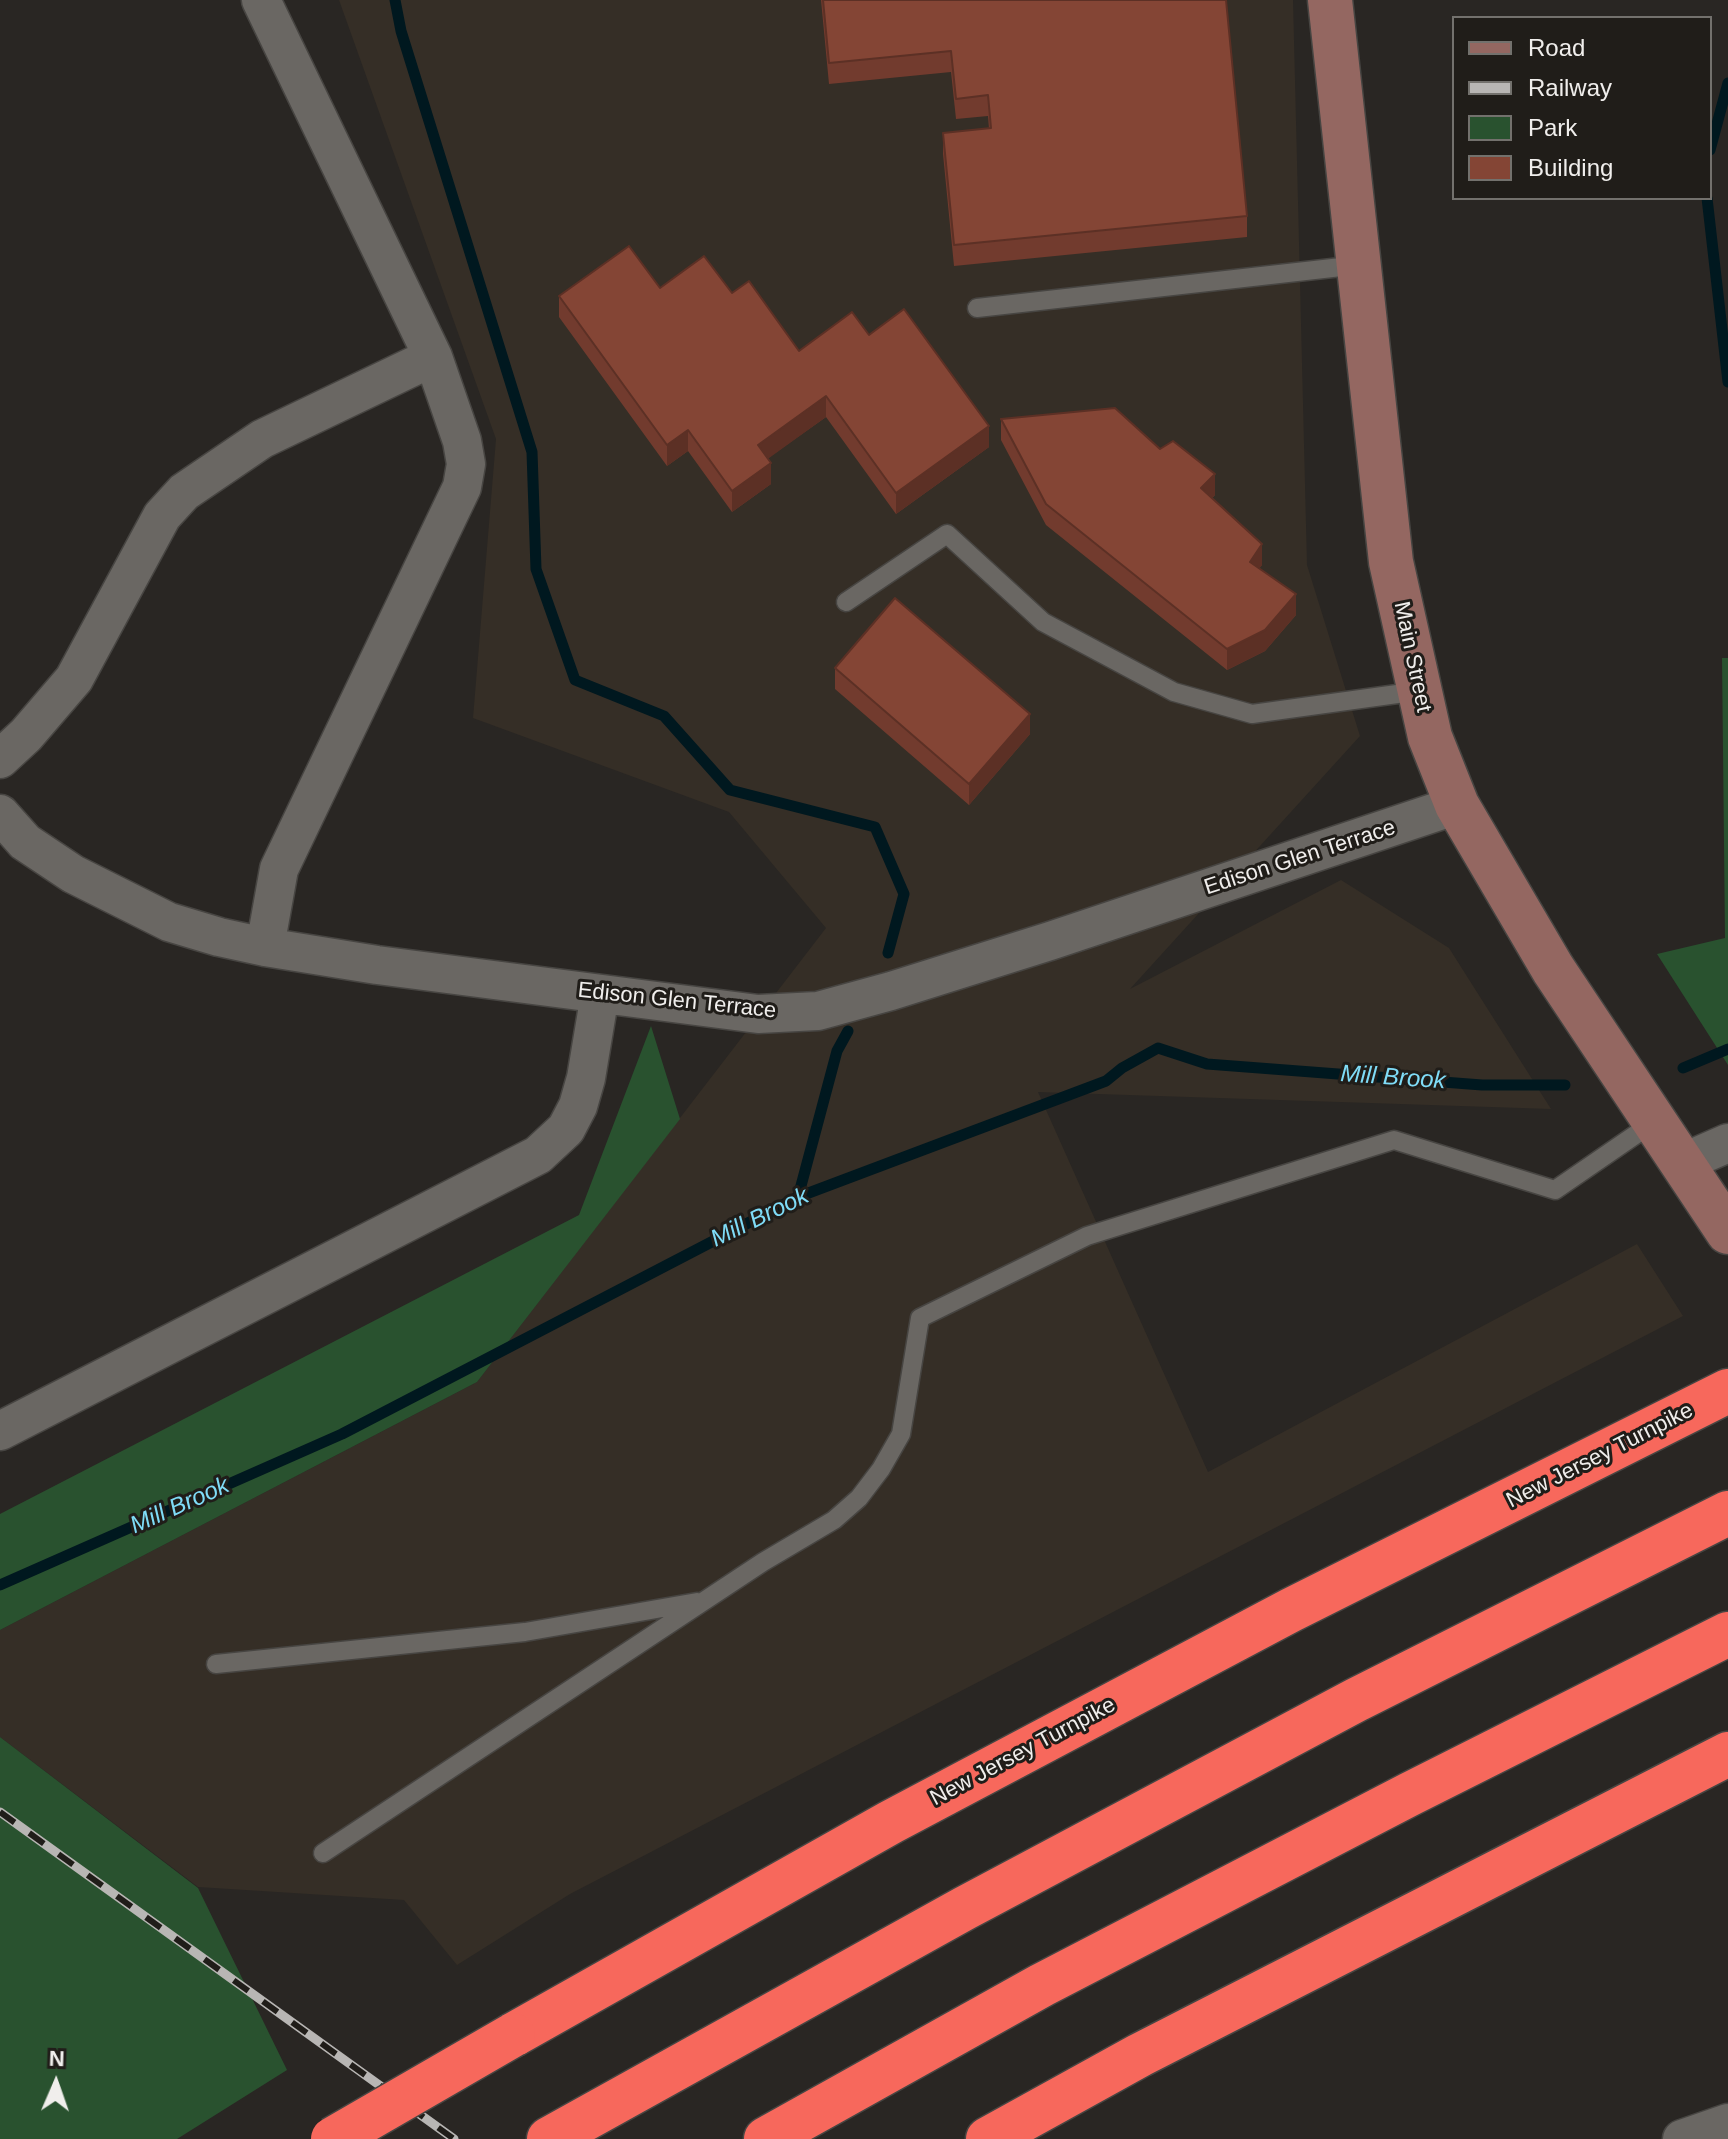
<!DOCTYPE html>
<html>
<head>
<meta charset="utf-8">
<style>
  body { margin:0 }
  #map { position:relative; width:1728px; height:2139px; overflow:hidden; background:#292623; font-family:Helvetica,sans-serif }
  canvas { display:block }
  .legend { position:absolute; left:1452px; top:16px; width:260px; height:184px; box-sizing:border-box; background:#201d19; border:2px solid #73716d; margin:0; padding:10px 14px; list-style:none; font-size:24px; color:#f0eeec }
  .legend li { display:flex; align-items:center; gap:16px; height:40px }
  .legend b { width:40px; border:2px solid #73716d }
  .north { position:absolute; left:16px; top:2043px; width:80px; height:80px; -webkit-text-stroke:6px #201d19; paint-order:stroke; rotate:2deg; font-size:22px; font-weight:700; line-height:32px; text-align:center; color:#f0eeec }
  .north::after { content:''; display:block; margin:auto; width:28px; height:36px; background:#f0eeec; clip-path:polygon(50% 0,100% 100%,50% 72%,0 100%) }
</style>
</head>
<body>
<div id="map">
<canvas width="1728" height="2139"></canvas>
<ul class="legend">
<li><b style="height:10px;background:#946761"></b>Road</li>
<li><b style="height:10px;background:#b8b6b4"></b>Railway</li>
<li><b style="height:22px;background:#29522f"></b>Park</li>
<li><b style="height:22px;background:#844535"></b>Building</li>
</ul>
<div class="north">N</div>
</div>
<script>
const c = document.querySelector('canvas').getContext('2d');
c.lineJoin = 'round';
function fill(path, color) { c.fillStyle = color; c.fill(path, 'evenodd'); }
const poly = rows => new Path2D(rows.map(r => 'M' + r).join(''));
function strokePath(path, color, width, dash) { c.strokeStyle = color; c.lineWidth = width; c.lineCap = dash ? 'butt' : 'round'; c.setLineDash(dash || []); c.stroke(path); }
function label(font, color, halo, rows, align = 'center') {
  c.font = font + ' Helvetica,sans-serif'; c.lineWidth = 6; c.setLineDash([]); c.textBaseline = 'middle'; c.strokeStyle = halo; c.fillStyle = color; for (const [text, x, y, turn = 0] of rows) {
    c.save(); c.translate(x, y); c.rotate((+turn || 0) * Math.PI / 180); c.textAlign = isNaN(turn) ? turn : align; if (halo) c.strokeText(text, 0, 0); c.fillText(text, 0, 0); c.restore();
  }
}
fill(poly([
  [339,0,1293,0,1307,565,1360,736,1130,989,1341,880,1449,948,1551,1109,1038,1092,1208,1472,1637,1244,1683,1316,570,1894,457,1965,404,1900,198,1887,0,1737,0,1630,477,1382,826,928,729,812,473,718,496,439]
]), '#352e26');
fill(poly([
  [1722,658,1728,658,1728,1065,1657,954,1725,938],
  [651,1026,680,1119,477,1382,0,1630,0,1514,579,1215],
  [0,1737,198,1888,287,2070,177,2139,0,2139]
]), '#29522f');
strokePath(poly([
  [395,0,401,31,532,452,536,569,575,680,664,716,730,790,875,827,904,894,888,953],
  [1710,150,1728,83],
  [1707,198,1728,382],
  [1683,1068,1728,1049],
  [798,1197,837,1051,848,1031],
  [0,1585,342,1434,798,1197,1106,1081,1122,1068,1158,1048,1207,1064,1482,1085,1565,1085]
]), '#00181f', 11);
const lane = poly([
  [977,308,1359,265],
  [846,602,947,534,1043,622,1174,692,1252,714,1419,691],
  [216,1664,525,1632,697,1602],
  [323,1853,763,1562,834,1520,859,1498,881,1469,901,1434,920,1318,1087,1236,1394,1140,1555,1190,1654,1122]
]);
const street = poly([
  [261,0,433,357,462,441,466,464,462,487,279,869,265,947],
  [0,759,26,735,74,679,162,516,184,492,262,439,433,357],
  [0,814,25,842,73,874,169,922,219,937,265,947,377,965,758,1014,818,1011,891,991,1050,941,1457,805],
  [1680,1164,1728,1143],
  [0,1431,538,1155,566,1129,578,1106,586,1078,600,994],
  [1682,2139,1728,2123]
]);
const secondary = poly([
  [1330,0,1391,562,1430,737,1457,805,1553,969,1728,1232]
]);
const highway = poly([
  [513,2035,891,1822,1291,1610,1728,1391],
  [549,2139,965,1908,1356,1700,1728,1513],
  [766,2139,1042,1985,1410,1794,1728,1634],
  [988,2139,1140,2055,1728,1754]
]);
strokePath(lane, '#474542', 21);
strokePath(street, '#474542', 41);
strokePath(secondary, '#474542', 47);
strokePath(highway, '#474542', 47);
strokePath(lane, '#6a6763', 18);
strokePath(street, '#6a6763', 38);
strokePath(secondary, '#946761', 44);
strokePath(highway, '#f7685c', 44);
const rail = poly([
  [0,1812,454,2139]
]);
strokePath(rail, '#b8b6b4', 9);
strokePath(rail, '#201d19', 6, [18]);
const highwayBridge = poly([
  [333,2139,513,2035]
]);
strokePath(highwayBridge, '#474542', 47, []);
strokePath(highwayBridge, '#f7685c', 44);
fill(poly([
  [821,0,1226,0,1247,216,1247,237,954,266,943,154,943,133,989,129,988,116,956,119,951,72,829,84],
  [660,288,799,351,869,335,989,447,896,514,826,417,768,458,771,484,732,512,688,451,667,466,559,317,559,296],
  [1001,419,1160,449,1215,495,1212,498,1262,565,1259,568,1296,615,1265,651,1227,670,1046,525,1001,440],
  [835,668,1030,734,969,805,835,689]
]), '#723b2e');
fill(poly([
  [826,396,826,417,758,466,758,445],
  [989,426,989,447,896,514,896,493],
  [688,430,688,451,667,466,667,445],
  [771,463,771,484,732,512,732,491],
  [1215,474,1215,495,1201,508,1201,488],
  [1262,544,1262,565,1250,582,1250,562],
  [1296,594,1296,615,1265,651,1227,670,1227,649],
  [1030,714,1030,734,969,805,969,784]
]), '#5c3025');
const building = poly([
  [823,0,1226,0,1247,216,954,245,943,133,991,128,988,95,956,99,951,51,829,63,823,0],
  [629,246,660,288,704,256,732,293,749,281,799,351,852,312,869,335,904,309,989,426,896,493,826,396,758,445,771,463,732,491,688,430,667,445,559,296,629,246],
  [1115,408,1160,449,1173,441,1215,474,1201,488,1262,544,1250,562,1296,594,1265,630,1227,649,1046,504,1001,419,1115,408],
  [895,598,1030,714,969,784,835,668,895,598]
]);
fill(building, '#844535');
strokePath(building, '#5c3025', 2);
label('22px', '#f0eeec', '#201d19', [
  ["Main Street",1412,657,78],
  ["Edison Glen Terrace",1300,858,-18],
  ["Edison Glen Terrace",677,1001,6],
  ["New Jersey Turnpike",1600,1456,-27],
  ["New Jersey Turnpike",1023,1752,-28]
]);
label('italic 24px', '#7fdcf7', '#201d19', [
  ["Mill Brook",1393,1078,4],
  ["Mill Brook",760,1218,-26],
  ["Mill Brook",180,1506,-24]
]);
</script>
</body>
</html>
